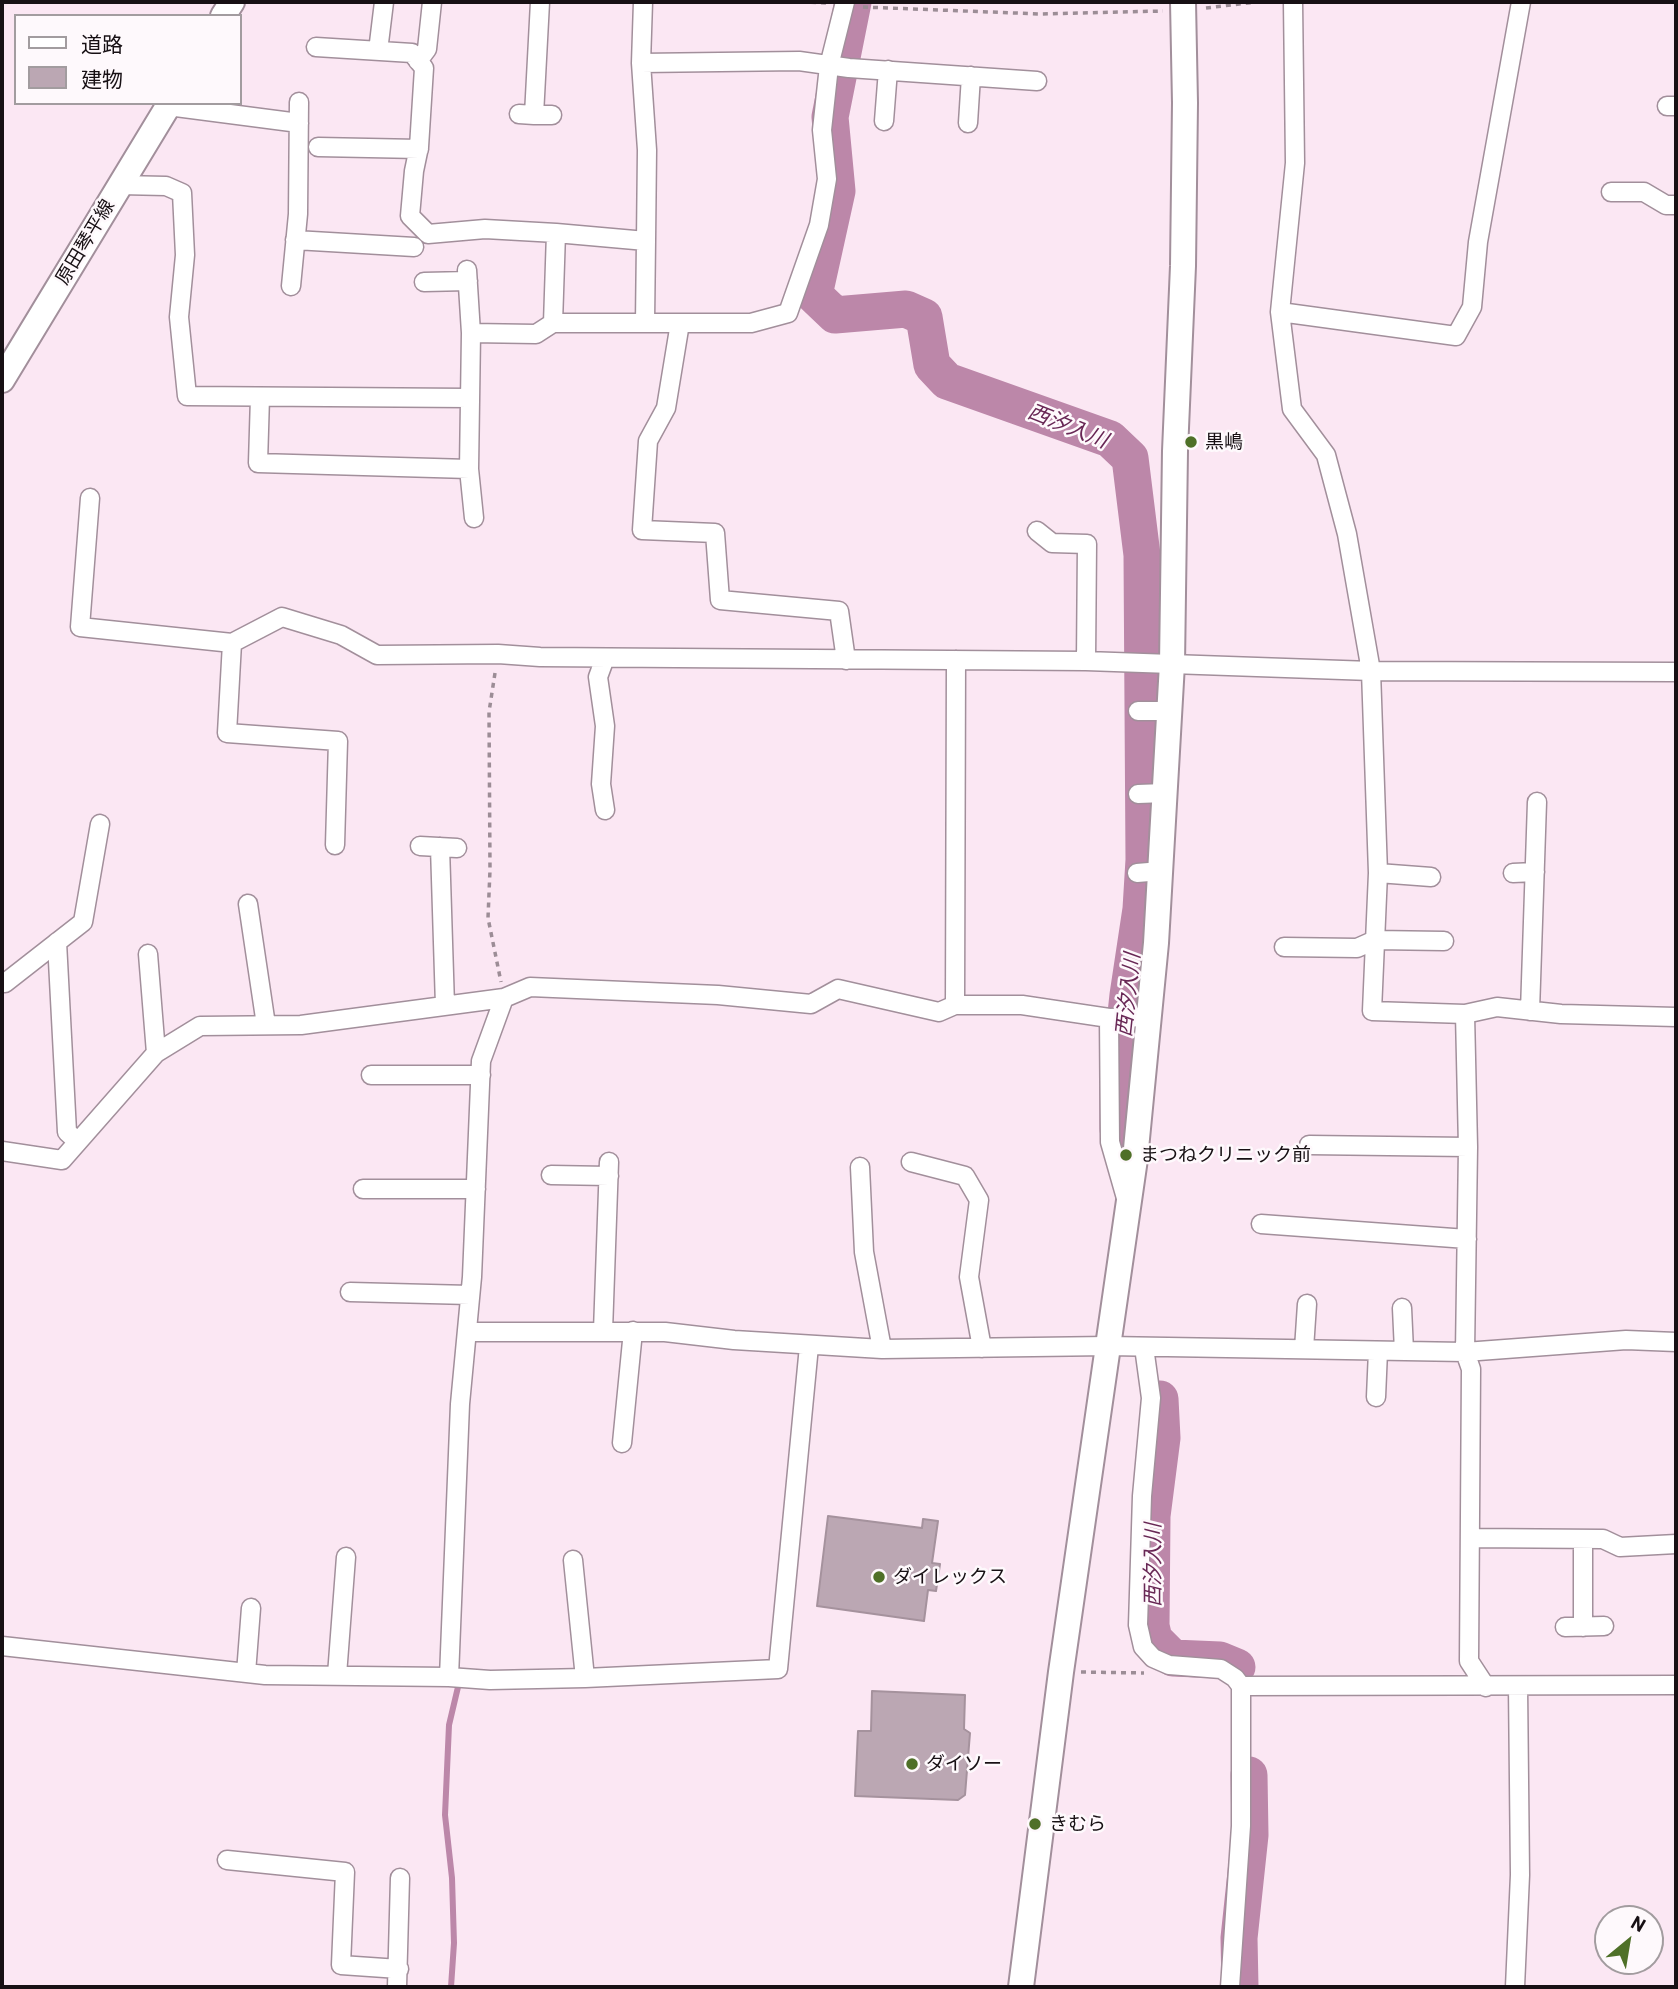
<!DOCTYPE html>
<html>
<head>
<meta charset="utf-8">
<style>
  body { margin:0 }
  #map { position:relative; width:1678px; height:1989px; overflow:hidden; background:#fbe7f3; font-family:Barlow,"Noto Sans JP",sans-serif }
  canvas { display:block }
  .frame { position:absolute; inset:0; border:4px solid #171014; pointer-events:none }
  .legend { position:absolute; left:14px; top:14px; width:228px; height:91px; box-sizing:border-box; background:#fef9fc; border:2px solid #a29c9f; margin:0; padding:9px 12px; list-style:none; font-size:21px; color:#171014 }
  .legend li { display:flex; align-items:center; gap:14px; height:35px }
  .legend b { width:35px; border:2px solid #a29c9f }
  .north { position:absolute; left:1594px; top:1905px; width:70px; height:70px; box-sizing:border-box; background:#fef9fc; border:2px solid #a29c9f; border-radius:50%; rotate:30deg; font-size:19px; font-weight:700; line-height:28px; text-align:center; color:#171014 }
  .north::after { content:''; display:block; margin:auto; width:24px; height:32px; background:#4f7028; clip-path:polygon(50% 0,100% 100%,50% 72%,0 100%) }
</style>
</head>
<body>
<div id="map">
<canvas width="1678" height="1989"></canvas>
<div class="frame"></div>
<ul class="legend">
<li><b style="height:9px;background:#fff"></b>道路</li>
<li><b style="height:19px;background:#bba7b3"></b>建物</li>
</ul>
<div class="north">N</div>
</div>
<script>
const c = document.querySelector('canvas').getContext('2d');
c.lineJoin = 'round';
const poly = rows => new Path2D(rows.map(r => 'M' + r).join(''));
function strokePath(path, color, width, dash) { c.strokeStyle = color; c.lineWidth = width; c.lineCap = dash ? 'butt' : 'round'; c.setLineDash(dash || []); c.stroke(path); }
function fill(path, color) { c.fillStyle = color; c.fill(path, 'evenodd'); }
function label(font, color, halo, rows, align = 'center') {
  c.font = font + ' Barlow,"Noto Sans JP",sans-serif'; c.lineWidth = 5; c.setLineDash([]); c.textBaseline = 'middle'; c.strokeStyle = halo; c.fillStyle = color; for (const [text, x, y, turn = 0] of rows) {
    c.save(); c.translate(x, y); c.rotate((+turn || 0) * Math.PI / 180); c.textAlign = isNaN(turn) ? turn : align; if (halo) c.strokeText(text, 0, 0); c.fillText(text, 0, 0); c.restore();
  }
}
strokePath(poly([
  [451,1987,454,1943,452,1878,445,1815,449,1725,458,1687]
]), '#bc87a9', 6);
strokePath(poly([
  [853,2,830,117,837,191,814,295,835,315,906,309,924,317,932,365,947,381,1110,439,1130,458,1142,555,1144,860,1141,909,1128,995,1118,1089,1118,1129],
  [1160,1399,1162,1438,1152,1516,1151,1626,1154,1639,1173,1658,1220,1660,1237,1667],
  [1240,1987,1239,1938,1250,1835,1249,1775]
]), '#bc87a9', 37);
const building = poly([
  [828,1516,922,1528,923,1519,938,1521,932,1563,940,1564,936,1591,928,1590,924,1621,817,1606,828,1516],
  [872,1691,965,1695,964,1729,970,1733,965,1795,958,1800,855,1796,858,1731,871,1731,872,1691]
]);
fill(building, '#bba7b3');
strokePath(building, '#a5929d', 2);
const street = poly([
  [643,2,641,63,799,61,849,68,1037,81],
  [845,2,829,66,822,130,827,179,819,225,788,313,751,323,680,323,666,408,648,441,642,530,715,533,720,600,839,611,846,660],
  [1293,2,1295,163,1280,312,1292,409,1326,455,1347,534,1371,671,1378,873,1372,1011,1465,1014,1497,1007,1561,1014,1676,1017],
  [316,47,412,53,424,68,419,147,414,171,410,216,428,234,485,229,556,233,553,323],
  [378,51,384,2],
  [418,61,427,49,432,2],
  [168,106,299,123],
  [1667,106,1676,106],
  [519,114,534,115,540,2],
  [534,115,552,115],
  [884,121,888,70],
  [968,123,971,76],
  [318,147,419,149],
  [120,185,166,186,182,193,185,255,179,317,187,396,469,398],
  [1611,192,1644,192,1666,205,1676,205],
  [556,233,646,241,647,150,641,63],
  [295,240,414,247],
  [467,270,471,333,536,334,553,323,680,323],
  [424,282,468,281],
  [291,286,298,214,299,102],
  [1280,312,1456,336,1472,307,1478,242,1521,2],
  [645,322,646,241],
  [471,333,469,469,474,518],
  [260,397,258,463,469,469],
  [90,498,80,627,232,643,282,617,341,635,377,655,498,654,540,657,1086,661,1371,671,1676,672],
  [1037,531,1052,543,1087,544,1086,661],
  [232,643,227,733,338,741,335,845],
  [605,658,598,677,605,726,601,784,605,810],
  [1138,711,1169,711],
  [1138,794,1165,793],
  [420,846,457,848],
  [440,847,445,1006],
  [1137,873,1161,871],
  [1378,873,1431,877],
  [1513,873,1535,872],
  [248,904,266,1025],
  [57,942,67,1132,78,1142],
  [1284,947,1357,948,1375,940,1444,941],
  [148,954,156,1053],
  [2,983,5,983,83,922,100,824],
  [955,1005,1022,1005,1109,1018,1150,1017],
  [1530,1011,1537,802],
  [1465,1014,1468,1147,1465,1352,1471,1369,1469,1661,1486,1687],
  [1109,1018,1110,1142,1126,1198],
  [371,1075,481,1075],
  [1309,1145,1468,1147],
  [2,1151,62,1160,156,1053,200,1026,301,1025,504,998,530,987,718,995,811,1004,838,989,939,1012,955,1005,956,660],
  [911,1162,965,1176,979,1200,969,1277,982,1348],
  [860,1167,864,1252,882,1349],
  [551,1175,609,1176],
  [363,1189,476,1189],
  [1261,1224,1467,1239],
  [350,1292,470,1295],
  [1402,1308,1404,1351],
  [603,1331,609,1162],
  [468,1332,665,1332,734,1340,882,1349,1108,1346,1465,1352,1626,1340,1676,1342],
  [1144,1347,1151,1398,1142,1496,1138,1625,1143,1647,1153,1658,1169,1665,1221,1669,1235,1678,1241,1686,1241,1826,1230,1987],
  [1304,1349,1307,1304],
  [1376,1397,1378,1351],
  [622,1443,633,1331],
  [1472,1538,1603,1539,1620,1547,1676,1544],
  [573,1560,585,1678],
  [1565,1627,1604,1626],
  [1583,1627,1583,1539],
  [2,1646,265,1675,449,1677,490,1680,585,1678,778,1669,809,1346],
  [246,1673,251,1608],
  [337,1675,346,1557],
  [449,1677,460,1404,472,1277,481,1061,504,998],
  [1241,1686,1676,1685],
  [227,1860,345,1872,341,1965,399,1969],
  [397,1987,400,1878],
  [1515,1987,1520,1875,1518,1686]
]);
const secondary = poly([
  [223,16,232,2],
  [2,380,170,103],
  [1021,1987,1061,1672,1135,1159,1156,943,1172,664,1175,451,1183,266,1185,103,1183,2]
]);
strokePath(street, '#a28f9b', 21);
strokePath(secondary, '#a28f9b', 28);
strokePath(poly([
  [801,2,828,3],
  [863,7,1041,14,1163,11],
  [1206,8,1256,2],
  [495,673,489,712,490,870,488,918,501,982],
  [1081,1672,1144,1673]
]), '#9c8d96', 3.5, [5, 5]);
strokePath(street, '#fff', 18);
strokePath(secondary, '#fff', 24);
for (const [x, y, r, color] of [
  [1191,442,7,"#4f7028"],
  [1126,1155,7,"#4f7028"],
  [879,1577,7,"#4f7028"],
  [912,1764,7,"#4f7028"],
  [1035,1824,7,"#4f7028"]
]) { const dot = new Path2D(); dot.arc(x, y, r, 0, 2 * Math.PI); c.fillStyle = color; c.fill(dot); strokePath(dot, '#fef9fc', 2.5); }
label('19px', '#171014', '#fef9fc', [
  ["原田琴平線",85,242,-59]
]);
label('19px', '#171014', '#fef9fc', [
  ["黒嶋",1205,442],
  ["まつねクリニック前",1140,1155],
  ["ダイレックス",893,1577],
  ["ダイソー",926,1764],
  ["きむら",1049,1824]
], 'left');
label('italic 21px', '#682755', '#fef9fc', [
  ["西汐入川",1068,426,22],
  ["西汐入川",1128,995,-84],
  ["西汐入川",1153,1565,-90]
]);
</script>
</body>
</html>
